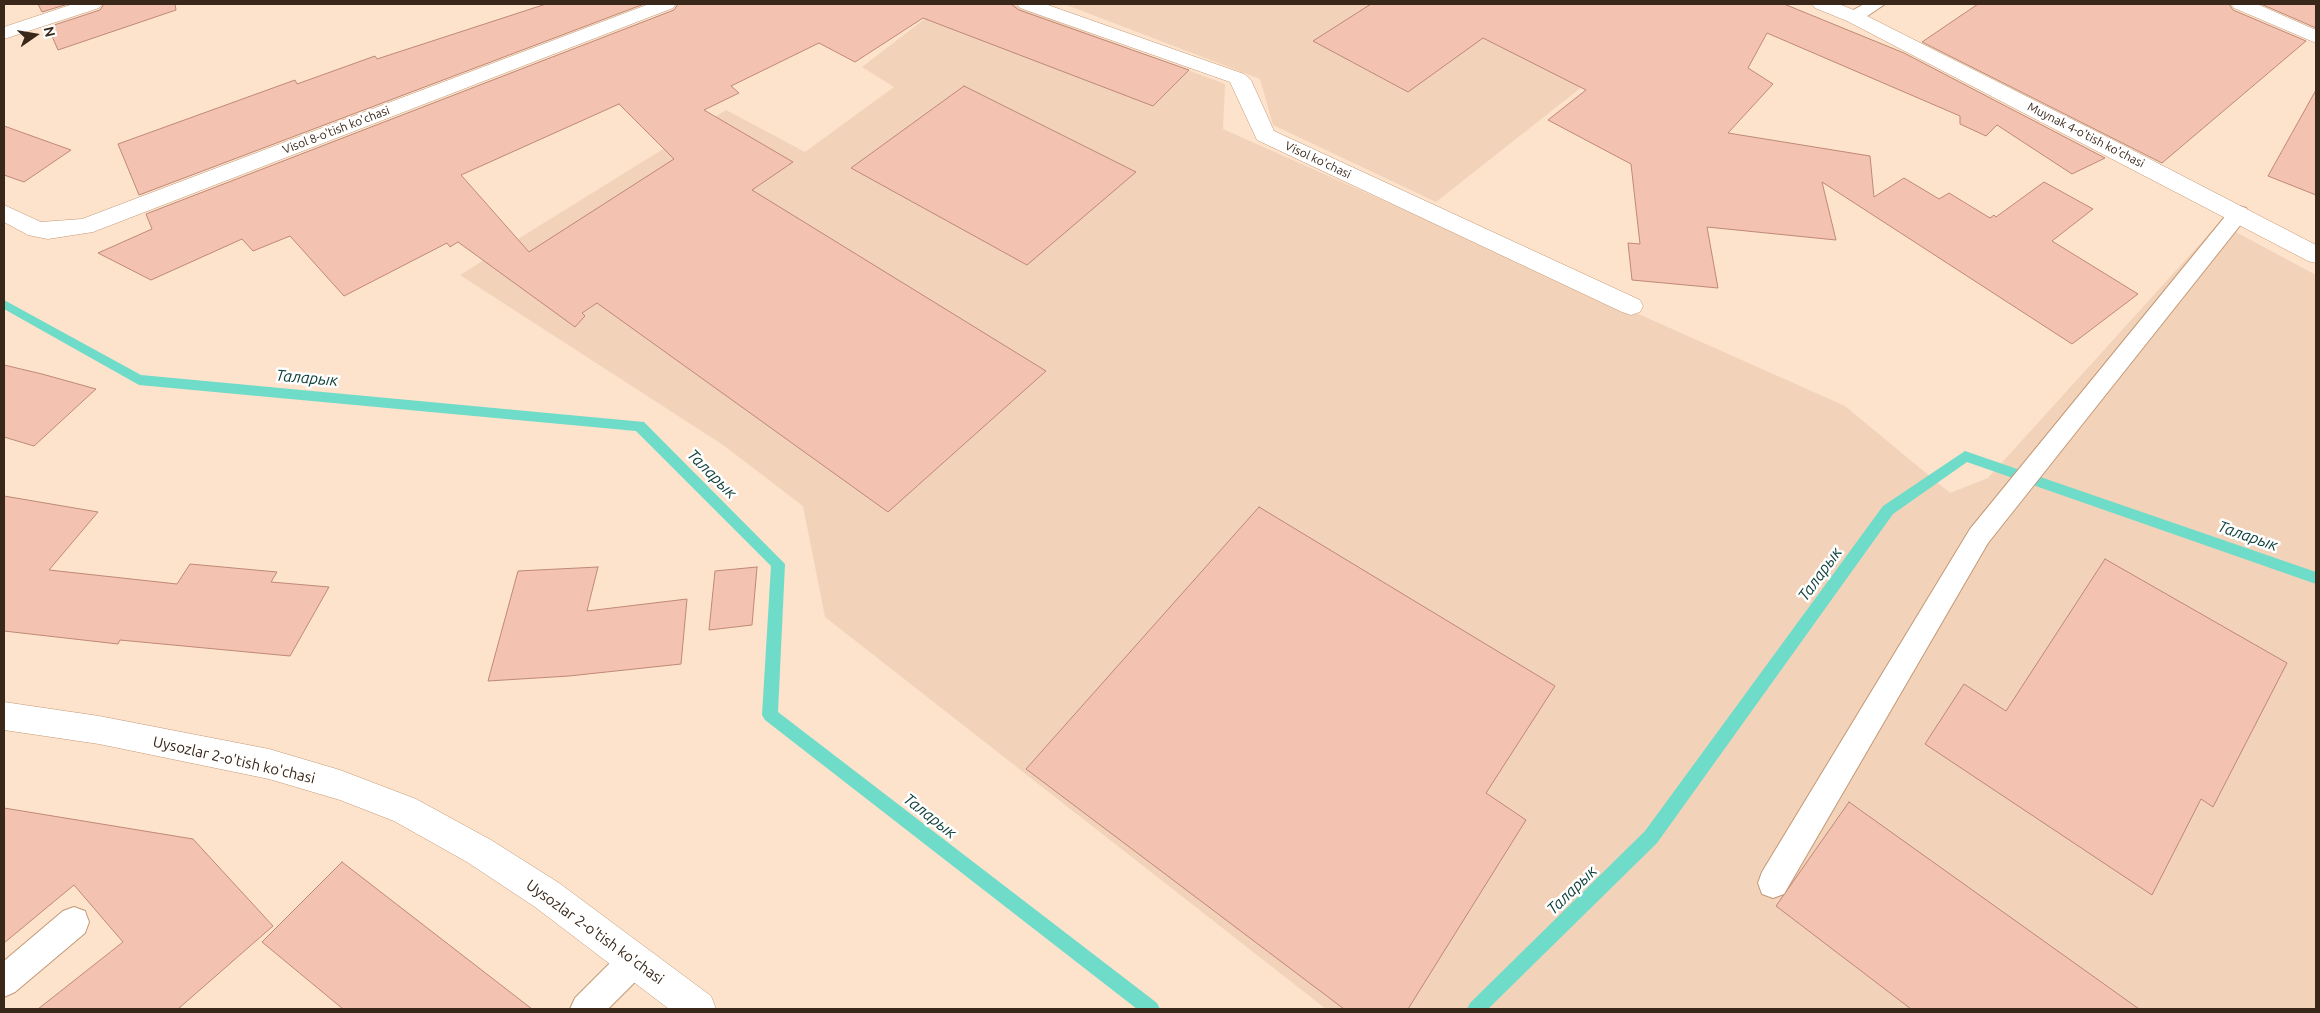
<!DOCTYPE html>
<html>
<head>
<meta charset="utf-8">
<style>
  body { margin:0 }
  #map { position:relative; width:2320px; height:1013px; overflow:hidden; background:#fde2cc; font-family:Ubuntu,sans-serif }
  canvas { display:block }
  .frame { position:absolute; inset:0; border:5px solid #392719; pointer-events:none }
  .north { position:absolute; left:10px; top:10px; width:50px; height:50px; -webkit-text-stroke:4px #fff; paint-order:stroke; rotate:77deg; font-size:14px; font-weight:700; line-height:20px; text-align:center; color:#392719 }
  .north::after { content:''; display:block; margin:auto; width:18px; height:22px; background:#392719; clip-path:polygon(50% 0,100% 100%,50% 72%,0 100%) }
</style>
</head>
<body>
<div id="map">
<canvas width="2320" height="1013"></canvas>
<div class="frame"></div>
<div class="north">N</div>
</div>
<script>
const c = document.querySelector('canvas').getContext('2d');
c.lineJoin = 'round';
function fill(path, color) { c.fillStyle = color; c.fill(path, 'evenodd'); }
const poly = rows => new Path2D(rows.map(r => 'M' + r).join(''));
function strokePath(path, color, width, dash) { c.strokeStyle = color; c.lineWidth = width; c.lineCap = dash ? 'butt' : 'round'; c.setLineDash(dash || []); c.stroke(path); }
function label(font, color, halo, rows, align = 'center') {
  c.font = font + ' Ubuntu,sans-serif'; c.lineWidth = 5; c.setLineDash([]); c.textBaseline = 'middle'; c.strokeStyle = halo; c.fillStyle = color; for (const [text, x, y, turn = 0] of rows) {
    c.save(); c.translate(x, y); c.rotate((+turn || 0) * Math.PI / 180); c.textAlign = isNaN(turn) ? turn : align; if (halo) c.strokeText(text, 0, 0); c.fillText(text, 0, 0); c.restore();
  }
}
fill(poly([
  [944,4,1011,4,1225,84,1223,129,1845,406,1950,493,1988,478,2219,223,2316,275,2316,1009,1326,1009,825,617,803,506,723,445,460,275,726,110,805,152,894,87,862,67],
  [1064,4,1687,4,1436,202,1273,125,1260,79]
]), '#f2d3ba');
fill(poly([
  [4,300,141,375,644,422,785,564,778,712,1157,1003,1160,1009,1137,1009,765,720,762,715,771,566,636,431,139,385,4,309,4,300],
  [1965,451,2316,572,2316,584,1967,462,1893,514,1657,843,1488,1009,1467,1009,1470,1003,1645,831,1883,506,1965,451]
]), '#6edcc8');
const building = poly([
  [38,4,68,4,42,12,38,4],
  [104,4,175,4,176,10,58,50,48,27,100,10,104,4],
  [546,4,644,4,139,195,118,144,295,80,297,84,375,56,377,59,546,4],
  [678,4,1011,4,1019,10,1189,70,1153,106,923,18,855,62,819,43,731,86,739,93,704,110,793,162,752,190,1046,371,888,512,597,303,582,313,585,316,575,327,458,242,450,247,447,243,344,296,290,236,253,251,242,239,151,280,98,253,152,229,146,214,674,10,678,4],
  [619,104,674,159,529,252,461,175,619,104],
  [1371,4,1784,4,1904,53,2105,158,2072,174,1997,125,1986,136,1960,124,1960,116,1767,33,1748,68,1773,84,1728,133,1870,156,1874,197,1904,178,1939,199,1949,193,1990,218,1994,215,1996,217,2044,182,2093,209,2052,241,2138,294,2072,344,1822,182,1836,240,1707,227,1718,288,1632,280,1628,243,1640,244,1631,164,1548,120,1586,90,1483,38,1408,92,1313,41,1371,4],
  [1978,4,2229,4,2233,10,2306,41,2162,163,1922,42,1978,4],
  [2261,4,2316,4,2316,28,2261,4],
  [964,86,1136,172,1027,265,851,168,964,86],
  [2316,90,2316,195,2268,176,2316,90],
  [4,126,71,150,24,182,4,175,4,126],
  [4,365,42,374,96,389,34,446,4,437,4,365],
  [4,496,98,512,49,570,177,584,190,564,277,572,271,582,329,587,290,656,120,640,118,644,4,631,4,496],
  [1259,507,1555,686,1486,793,1526,820,1408,1009,1344,1009,1026,769,1259,507],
  [2105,559,2287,663,2213,807,2201,799,2152,895,1925,744,1964,684,2006,711,2105,559],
  [598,567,587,611,687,599,681,664,569,676,488,681,518,571,598,567],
  [757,567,752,625,709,630,715,571,757,567],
  [1849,802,2139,1009,1911,1009,1776,906,1849,802],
  [4,808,193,839,273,926,178,1009,38,1009,123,942,74,885,4,943,4,808],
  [342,862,532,1009,343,1009,262,942,342,862]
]);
fill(building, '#f4c2b0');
strokePath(building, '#be8976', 1);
const service = poly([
  [1864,4,1885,4,1860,21,1848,21,1845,17,1848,13,1864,4],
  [2239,206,2246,208,2249,213,2246,218,1988,543,1784,894,1773,898,1762,894,1758,883,1762,872,1970,529,2232,208,2239,206],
  [74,907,85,911,89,922,85,933,15,992,4,997,4,961,63,911,74,907],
  [635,944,646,949,651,960,646,971,608,1009,570,1009,575,998,624,949,635,944]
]);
const minor = poly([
  [73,4,102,4,99,8,4,39,4,27,73,4],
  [649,4,676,4,673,8,93,232,48,239,28,235,4,222,4,205,41,222,82,219,649,4],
  [1017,4,1045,4,1244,74,1251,80,1274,131,1640,300,1643,306,1640,312,1631,315,1622,312,1257,140,1230,82,1020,8,1017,4],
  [1812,4,1839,4,1861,13,2117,142,2316,245,2316,263,2308,261,1847,21,1815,8,1812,4]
]);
const tertiary = poly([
  [2231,4,2257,4,2316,30,2316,43,2234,8,2231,4],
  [4,702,99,716,269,749,340,770,416,799,491,840,559,883,711,996,716,1009,669,1009,535,907,467,862,394,821,340,800,269,779,99,744,4,730,4,702]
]);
strokePath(service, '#c39875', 2);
strokePath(minor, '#c39875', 1);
strokePath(tertiary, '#c39875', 1);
fill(service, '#fff');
fill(minor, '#fff');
fill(tertiary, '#fff');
label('12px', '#392719', '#fff', [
  ["Visol 8-o'tish ko'chasi",336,130,-21],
  ["Muynak 4-o'tish ko'chasi",2086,135,27],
  ["Visol ko'chasi",1318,160,25]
]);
label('15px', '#392719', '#fff', [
  ["Uysozlar 2-o'tish ko'chasi",234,760,13],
  ["Uysozlar 2-o'tish ko'chasi",595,932,36]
]);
label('italic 16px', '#0e4139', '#fff', [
  ["Таларык",307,378,5],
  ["Таларык",712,474,45],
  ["Таларык",2248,536,19],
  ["Таларык",1820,574,-54],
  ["Таларык",930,816,38],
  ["Таларык",1572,890,-44]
]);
</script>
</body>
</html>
